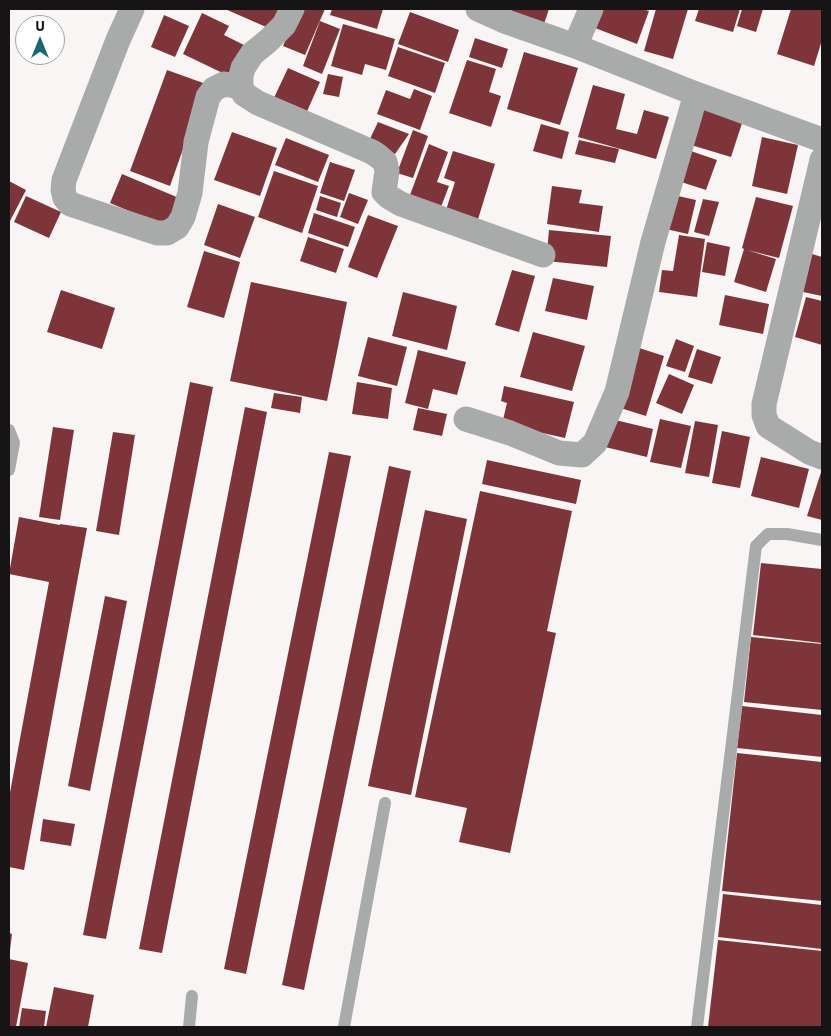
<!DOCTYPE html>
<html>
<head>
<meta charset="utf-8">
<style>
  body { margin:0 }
  #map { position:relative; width:831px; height:1036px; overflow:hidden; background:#faf5f5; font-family:"IBM Plex Sans",sans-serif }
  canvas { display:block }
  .frame { position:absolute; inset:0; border:10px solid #161414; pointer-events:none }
  .north { position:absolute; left:15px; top:15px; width:50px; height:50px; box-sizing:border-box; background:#fff; border:1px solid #a2a1a1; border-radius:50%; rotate:0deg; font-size:14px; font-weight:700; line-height:20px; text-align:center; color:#161414 }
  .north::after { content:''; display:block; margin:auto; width:18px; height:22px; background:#1c6672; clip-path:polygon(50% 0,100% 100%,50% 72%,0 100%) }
</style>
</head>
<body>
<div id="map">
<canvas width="831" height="1036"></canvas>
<div class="frame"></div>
<div class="north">U</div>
</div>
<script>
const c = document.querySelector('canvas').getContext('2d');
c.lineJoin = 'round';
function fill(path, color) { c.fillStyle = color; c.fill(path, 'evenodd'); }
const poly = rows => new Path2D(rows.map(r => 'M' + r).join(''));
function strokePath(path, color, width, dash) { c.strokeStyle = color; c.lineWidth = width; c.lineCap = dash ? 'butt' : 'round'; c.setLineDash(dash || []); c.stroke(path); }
fill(poly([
  [225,9,282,9,273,30],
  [299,9,325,9,305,55,283,46],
  [332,9,383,9,377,29,330,15],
  [512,9,549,9,544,24,511,11],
  [603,9,642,9,649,11,637,44,595,28],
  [656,9,688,9,673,59,644,51],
  [699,9,740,9,733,32,695,21],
  [742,9,763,9,756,32,737,26],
  [791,9,822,9,822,40,814,66,777,54],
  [410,12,459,30,448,62,398,44],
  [202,13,229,26,224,35,248,47,233,78,183,54],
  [164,15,189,26,175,57,151,47],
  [320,21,340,29,322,74,303,66],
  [343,24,395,39,386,70,365,64,362,75,331,66],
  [475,38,508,49,502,68,469,57],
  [398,47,445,63,435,93,388,76],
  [524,52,578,68,560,125,507,109],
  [467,60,496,69,489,92,501,96,491,127,449,113],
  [288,68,320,82,305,116,272,102],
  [167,70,206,84,170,186,130,171],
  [328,74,343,77,339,97,323,94],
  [593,85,625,94,616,129,637,134,644,110,669,117,656,159,578,137],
  [414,89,432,96,420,130,377,114,386,90,410,99],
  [705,101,745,114,731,157,691,145],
  [378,122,409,134,395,154,368,143],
  [541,124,569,132,562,159,533,151],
  [413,130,428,136,413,178,397,173],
  [232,132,277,148,260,196,214,180],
  [762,137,798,145,787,194,752,186],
  [286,138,329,155,318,182,275,165],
  [579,140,619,149,615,163,575,154],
  [429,144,448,152,437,182,449,186,441,207,410,195],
  [685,149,717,160,706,190,675,180],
  [453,151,495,164,475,229,443,219,455,182,444,178],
  [330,162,355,170,344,201,320,193],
  [274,171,318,186,302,233,258,217],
  [122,174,179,198,167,227,110,203],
  [9,181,26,190,9,223],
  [552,186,582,190,579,203,603,206,599,232,547,224],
  [349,193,368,200,358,224,340,217],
  [669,194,696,200,688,234,661,228],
  [26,196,61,212,49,238,14,222],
  [320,196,341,203,337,217,316,210],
  [756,197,793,206,779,258,747,250,776,259,766,292,734,282,744,249,742,248],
  [703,199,719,202,709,236,694,232],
  [218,204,255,217,240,258,204,245],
  [314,213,355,227,348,247,308,233],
  [368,215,398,226,377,278,348,267],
  [549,230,611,236,607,267,546,261],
  [679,235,705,239,697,297,659,292,662,270,673,271],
  [308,237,344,249,336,273,300,261],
  [707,242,730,247,725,276,702,272],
  [204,251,240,262,224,318,187,307],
  [812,254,822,257,822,296,803,292],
  [512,270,535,276,519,332,495,325],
  [553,278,594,286,587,320,545,311],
  [251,282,347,302,327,401,230,381],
  [61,290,115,308,102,349,47,332],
  [403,292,457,306,447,350,392,336],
  [725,295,769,304,763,334,719,325],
  [806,297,822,301,822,345,795,337],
  [533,332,585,346,572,391,520,377],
  [368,337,407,347,397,386,358,376],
  [676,339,694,346,685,372,666,366],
  [633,346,664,356,646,416,614,406],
  [697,349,721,357,712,384,688,377],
  [418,350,466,362,457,395,433,389,428,409,405,403],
  [669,374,694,385,682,414,656,403],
  [190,382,213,387,106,939,83,935],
  [357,382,392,388,388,419,352,414],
  [504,386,574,402,565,438,502,424,507,403,501,401],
  [274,393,302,397,300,413,271,408],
  [245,407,267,412,162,953,139,949],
  [418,408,447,414,442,436,413,430],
  [611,419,653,429,647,457,605,447],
  [660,419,691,426,681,468,650,462],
  [695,421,718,425,709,477,685,473],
  [53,427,74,430,60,520,39,517],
  [722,431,750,437,740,488,712,483],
  [113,432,135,435,119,535,96,531],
  [329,452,351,456,246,974,224,969],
  [761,457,809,469,799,508,751,496],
  [487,460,581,480,576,504,482,484],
  [389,466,411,471,304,990,282,985],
  [822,469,822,520,807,516],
  [480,491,572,511,547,631,556,633,510,853,459,842,467,808,415,797],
  [425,510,467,519,411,795,368,786],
  [19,517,60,525,60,524,87,528,24,870,9,867,9,798,49,582,9,574],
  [761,563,822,569,822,643,753,635],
  [105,596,127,601,90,791,68,786],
  [751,637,822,644,822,710,744,702],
  [742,706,822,715,822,757,737,748],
  [737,753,822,762,822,901,722,891],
  [43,819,75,824,71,846,40,841],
  [723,894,822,905,822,949,718,937],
  [9,933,12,934,10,950,9,949],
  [718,940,822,951,822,1027,708,1027],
  [9,959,28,963,16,1027,9,1027],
  [54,987,94,995,88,1027,46,1027],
  [22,1008,46,1011,44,1027,19,1027]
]), '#7e353a');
strokePath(poly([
  [9,430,14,443,9,470],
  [189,1027,192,996],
  [344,1027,385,803],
  [697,1027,756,546,768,534,787,534,822,540]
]), '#a9abab', 12);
strokePath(poly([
  [132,9,118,40,64,180,63,190,65,198,70,204,157,233,167,233,177,227,183,217,190,193,196,142,208,97,214,89,224,84,241,87],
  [292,9,284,25,268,41,252,54,243,68,241,76,241,87,244,94,258,103,372,152,378,156,385,162,387,171,384,192,389,197,401,204,543,255],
  [478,9,507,22,575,46,696,94,822,140],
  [575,46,591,9],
  [822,160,764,404,764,415,768,426,809,452,822,457],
  [466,419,510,433,559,453,582,455,595,443,617,392,653,242,696,94]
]), '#a9abab', 25);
</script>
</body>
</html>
